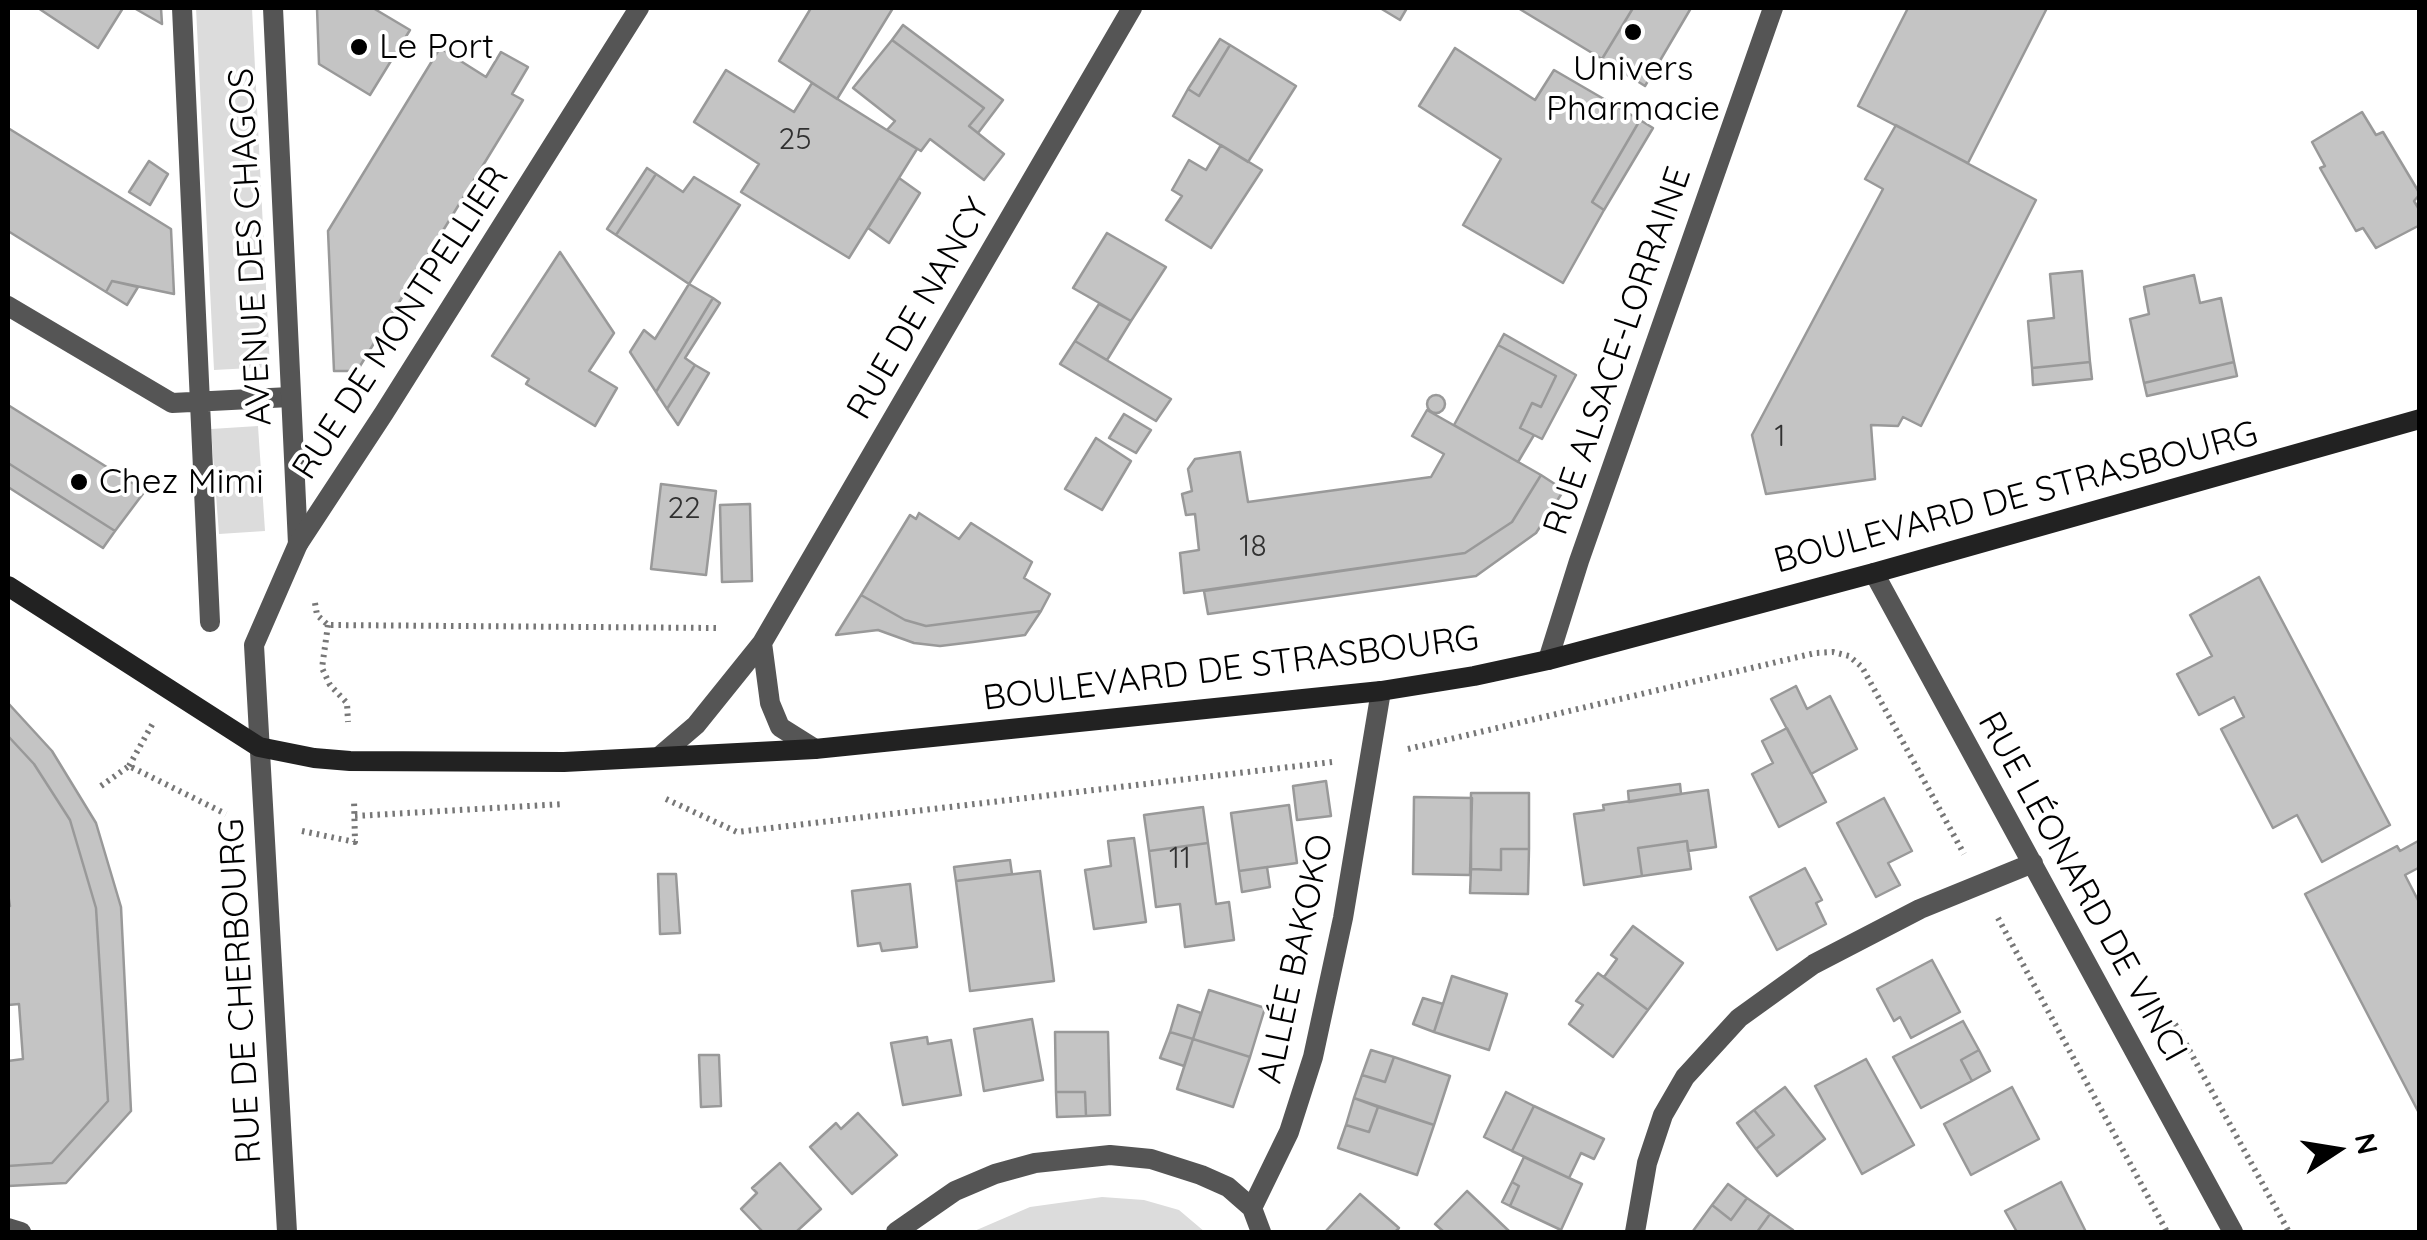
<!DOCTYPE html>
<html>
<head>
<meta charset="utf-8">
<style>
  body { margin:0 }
  #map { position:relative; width:2427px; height:1240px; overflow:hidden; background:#fff; font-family:Quicksand,sans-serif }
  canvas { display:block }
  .frame { position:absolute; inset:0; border:10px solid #000; pointer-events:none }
  .north { position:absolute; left:2287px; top:1100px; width:100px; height:100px; -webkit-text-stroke:8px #fff; paint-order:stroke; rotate:78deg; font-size:28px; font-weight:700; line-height:40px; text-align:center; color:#000 }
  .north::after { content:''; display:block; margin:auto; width:35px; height:45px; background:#000; clip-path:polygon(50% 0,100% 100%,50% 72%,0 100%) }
</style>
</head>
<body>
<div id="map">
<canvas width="2427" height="1240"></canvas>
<div class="frame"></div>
<div class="north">N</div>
</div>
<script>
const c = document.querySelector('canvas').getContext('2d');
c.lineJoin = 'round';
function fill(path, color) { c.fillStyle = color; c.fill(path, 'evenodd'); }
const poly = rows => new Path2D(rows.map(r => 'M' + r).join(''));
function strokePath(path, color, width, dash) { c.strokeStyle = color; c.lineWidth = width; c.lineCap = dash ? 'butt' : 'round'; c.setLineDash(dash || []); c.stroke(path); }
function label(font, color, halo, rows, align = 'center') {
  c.font = font + ' Quicksand,sans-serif'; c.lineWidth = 8; c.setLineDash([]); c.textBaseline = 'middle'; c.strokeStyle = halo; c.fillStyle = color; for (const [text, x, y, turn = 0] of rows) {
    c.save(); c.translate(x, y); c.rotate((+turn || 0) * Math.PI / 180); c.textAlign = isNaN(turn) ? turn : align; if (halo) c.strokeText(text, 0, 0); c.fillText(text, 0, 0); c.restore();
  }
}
fill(poly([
  [196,8,252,8,270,367,214,370],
  [258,426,265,531,219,534,211,429],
  [1102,1197,1144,1200,1179,1210,1205,1232,972,1232,1030,1207]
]), '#dcdcdc');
const building = poly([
  [38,8,123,8,98,48,38,8],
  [134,8,161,8,162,24,134,8],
  [317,8,373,8,410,30,370,95,319,64,317,8],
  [811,8,893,8,837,99,779,61,811,8],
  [1380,8,1407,8,1400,20,1380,8],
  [1518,8,1633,8,1602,59,1518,8],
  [1633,8,1691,8,1645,86,1602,59,1633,8],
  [1908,8,2047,8,1968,163,1858,106,1908,8],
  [903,25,1003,100,978,133,969,126,984,108,892,40,903,25],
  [1220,39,1230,45,1199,96,1188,89,1220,39],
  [892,40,984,108,969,126,1004,154,984,180,930,139,921,151,887,130,895,121,853,88,892,40],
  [1230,45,1296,86,1248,162,1173,116,1188,89,1199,96,1230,45],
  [440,48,486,77,501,52,528,67,512,94,523,100,357,371,334,371,328,231,440,48],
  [1455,48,1535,100,1554,70,1640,120,1592,202,1604,210,1563,283,1463,225,1501,159,1419,106,1455,48],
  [726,70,794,112,812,83,917,149,849,258,741,192,759,164,694,122,726,70],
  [2362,112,2376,135,2383,132,2420,194,2414,201,2420,211,2420,225,2376,248,2363,228,2356,231,2320,168,2325,166,2312,142,2362,112],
  [1640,120,1653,128,1604,210,1592,202,1640,120],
  [1896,125,2036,200,1921,426,1903,417,1898,426,1871,425,1875,479,1766,494,1752,435,1883,189,1865,179,1896,125],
  [8,128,171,229,174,294,112,281,106,292,8,231,8,128],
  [1221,145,1262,170,1211,248,1166,220,1182,196,1172,190,1189,160,1206,170,1221,145],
  [149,161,168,174,150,205,129,192,149,161],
  [647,168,656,174,616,235,607,229,647,168],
  [656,174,683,192,694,177,740,205,689,284,616,235,656,174],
  [899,178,920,193,889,243,868,228,899,178],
  [1107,233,1166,267,1131,321,1073,288,1107,233],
  [560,252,614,333,589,371,617,388,595,426,526,384,529,379,492,356,560,252],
  [2082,271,2090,362,2032,368,2028,321,2054,318,2050,274,2082,271],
  [2194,275,2200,303,2221,298,2234,362,2144,383,2130,319,2149,314,2144,287,2194,275],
  [112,281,138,287,127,305,106,292,112,281],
  [689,284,713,298,656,392,630,352,644,330,655,339,689,284],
  [713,298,720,303,685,358,695,365,667,409,656,392,713,298],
  [1099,304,1131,321,1107,360,1075,341,1099,304],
  [1504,334,1576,375,1542,439,1520,428,1532,403,1541,407,1556,376,1498,345,1504,334],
  [1075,341,1171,399,1156,421,1060,364,1075,341],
  [1498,345,1556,376,1541,407,1532,403,1520,428,1534,435,1518,462,1454,425,1498,345],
  [2090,362,2092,379,2033,385,2032,368,2090,362],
  [2234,362,2237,376,2147,396,2144,383,2234,362],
  [695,365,709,373,678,425,667,409,695,365],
  '1427 404a9 9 0 1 1 18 0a9 9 0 1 1-18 0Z',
  [8,405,145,491,115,531,8,463,8,405],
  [1427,410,1541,475,1512,522,1465,553,1184,593,1180,553,1199,550,1195,514,1186,515,1182,494,1192,491,1188,469,1195,459,1240,452,1248,502,1431,477,1444,454,1412,436,1427,410],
  [1124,414,1151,430,1136,453,1109,438,1124,414],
  [1096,438,1131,461,1102,510,1065,489,1096,438],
  [8,463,115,531,103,548,8,487,8,463],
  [1541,475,1564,490,1536,533,1476,576,1208,614,1204,591,1465,553,1512,522,1541,475],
  [661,484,716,491,706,575,651,569,661,484],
  [750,504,752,581,722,582,720,505,750,504],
  [919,513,959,539,971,523,1032,562,1024,578,1050,594,1041,611,926,626,905,620,861,595,910,515,916,519,919,513],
  [2259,577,2390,825,2322,862,2297,815,2273,828,2221,729,2244,717,2234,697,2199,715,2177,674,2212,656,2190,615,2259,577],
  [861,595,905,620,926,626,1041,611,1025,635,973,642,940,646,914,643,878,630,836,635,861,595],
  [1796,686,1807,709,1830,696,1857,749,1811,774,1771,699,1796,686],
  [8,703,52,751,96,823,121,907,131,1111,66,1183,8,1186,8,1166,52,1163,108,1101,96,908,70,820,34,764,8,736,8,703],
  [1787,728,1826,802,1779,827,1752,774,1773,763,1762,741,1787,728],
  [8,736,34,764,70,820,96,908,108,1101,52,1163,8,1166,8,1061,23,1059,19,1004,8,1005,8,906,10,906,8,894,8,736],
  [1326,781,1331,816,1297,820,1293,786,1326,781],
  [1680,784,1681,794,1629,802,1628,791,1680,784],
  [1708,790,1716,847,1688,851,1687,841,1638,848,1642,876,1584,885,1574,814,1604,810,1603,805,1708,790],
  [1471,793,1529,793,1529,849,1501,849,1501,870,1471,869,1471,793],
  [1414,797,1472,798,1470,875,1413,874,1414,797],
  [1884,798,1912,851,1888,863,1900,885,1876,897,1837,823,1884,798],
  [1289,805,1297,863,1239,871,1231,813,1289,805],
  [1203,807,1208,843,1149,851,1144,815,1203,807],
  [1134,838,1146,922,1094,929,1085,870,1111,866,1108,841,1134,838],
  [2420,840,2420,867,2405,875,2420,904,2420,1115,2305,894,2397,846,2400,851,2420,840],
  [1687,841,1691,869,1642,876,1638,848,1687,841],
  [1208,843,1216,904,1229,902,1234,940,1185,947,1180,904,1156,907,1149,851,1208,843],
  [1501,849,1529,849,1528,894,1470,893,1471,869,1501,870,1501,849],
  [1010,860,1012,874,956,881,954,867,1010,860],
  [1267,867,1270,887,1242,892,1239,871,1267,867],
  [1805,868,1822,900,1816,903,1826,924,1777,950,1750,897,1805,868],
  [1040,871,1054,981,970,991,956,881,1040,871],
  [658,874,676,874,680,933,660,934,658,874],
  [910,884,917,947,882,951,880,943,858,946,852,891,910,884],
  [1633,926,1683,963,1648,1010,1604,977,1617,959,1611,955,1633,926],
  [1932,960,1960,1012,1911,1038,1900,1017,1894,1021,1877,989,1932,960],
  [1598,973,1648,1010,1613,1057,1569,1024,1583,1005,1576,1001,1598,973],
  [1452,976,1507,994,1489,1050,1434,1032,1452,976],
  [1209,990,1265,1008,1250,1057,1193,1039,1209,990],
  [1423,998,1443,1004,1434,1032,1413,1024,1423,998],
  [1178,1005,1201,1013,1193,1039,1170,1032,1178,1005],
  [1032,1019,1043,1080,984,1091,974,1029,1032,1019],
  [1963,1021,1979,1050,1961,1060,1972,1081,1921,1108,1893,1057,1963,1021],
  [1055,1032,1108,1032,1110,1115,1086,1116,1085,1092,1056,1092,1055,1032],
  [1170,1032,1193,1039,1184,1066,1160,1058,1170,1032],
  [927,1037,928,1044,951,1040,961,1095,903,1105,891,1043,927,1037],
  [1193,1039,1250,1057,1233,1107,1177,1089,1193,1039],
  [1371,1050,1394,1057,1385,1082,1362,1075,1371,1050],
  [1979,1050,1990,1071,1972,1081,1961,1060,1979,1050],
  [699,1055,719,1055,721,1106,701,1107,699,1055],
  [1394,1057,1450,1076,1434,1125,1354,1098,1362,1075,1385,1082,1394,1057],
  [1866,1059,1914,1145,1862,1174,1815,1086,1866,1059],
  [1785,1087,1825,1139,1777,1176,1756,1149,1774,1135,1754,1110,1785,1087],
  [2012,1087,2039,1139,1971,1175,1944,1124,2012,1087],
  [1056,1092,1085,1092,1086,1116,1057,1117,1056,1092],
  [1506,1092,1534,1106,1512,1151,1484,1137,1506,1092],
  [1354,1098,1378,1107,1369,1132,1346,1125,1354,1098],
  [1534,1106,1604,1139,1594,1159,1581,1153,1569,1178,1512,1151,1534,1106],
  [1378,1107,1434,1125,1417,1175,1338,1148,1346,1125,1369,1132,1378,1107],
  [1754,1110,1774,1135,1756,1149,1737,1123,1754,1110],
  [858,1113,897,1155,852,1194,810,1147,836,1123,841,1129,858,1113],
  [1524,1157,1582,1184,1561,1230,1510,1206,1519,1186,1512,1182,1524,1157],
  [780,1163,821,1209,796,1232,763,1232,741,1209,757,1193,752,1188,780,1163],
  [1512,1182,1519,1186,1510,1206,1502,1202,1512,1182],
  [2061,1182,2086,1232,2017,1232,2005,1211,2061,1182],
  [1728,1184,1747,1198,1731,1220,1712,1205,1728,1184],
  [1467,1191,1510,1232,1444,1232,1435,1224,1467,1191],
  [1360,1194,1399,1228,1395,1232,1325,1232,1360,1194],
  [1747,1198,1770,1214,1757,1232,1693,1231,1712,1205,1731,1220,1747,1198],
  [1770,1214,1793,1230,1791,1232,1757,1232,1770,1214]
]);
fill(building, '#c4c4c4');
strokePath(building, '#999', 2.5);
strokePath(poly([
  [315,603,317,615,328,625,717,628],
  [328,625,322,668,330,685,347,703,348,722],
  [1408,749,1815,653,1833,652,1849,656,1862,667,1964,854],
  [129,766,153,723],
  [101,786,129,766,226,814],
  [666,799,737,832,1332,762],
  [355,816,564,804],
  [302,831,355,842,354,799],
  [1998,918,2167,1232],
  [2175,1024,2289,1232]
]), '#777', 6, [2.5, 5]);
strokePath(poly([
  [182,8,210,622],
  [8,306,172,403,290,397]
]), '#555', 20);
strokePath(poly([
  [273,8,298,544],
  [1874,573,2233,1232],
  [762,643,770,703,780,727,815,749],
  [1548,660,1579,561,1773,8],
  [661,755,696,725,762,643,1132,8],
  [1252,1208,1289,1132,1313,1057,1343,918,1381,691],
  [8,1228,21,1232],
  [896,1232,955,1191,995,1174,1035,1163,1110,1155,1151,1159,1201,1175,1228,1187,1252,1208,1261,1232],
  [1635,1232,1647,1163,1663,1115,1685,1077,1739,1018,1814,964,1920,909,2033,863]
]), '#555', 20);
strokePath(poly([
  [287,1232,254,645,298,544,384,413,639,8]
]), '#555', 20);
strokePath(poly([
  [8,586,259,747,314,758,350,761,564,762,815,749,1381,691,1474,676,1548,660,1874,573,2420,419]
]), '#222', 20);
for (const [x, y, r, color] of [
  [1633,32,10,"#000"],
  [359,47,10,"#000"],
  [79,482,10,"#000"]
]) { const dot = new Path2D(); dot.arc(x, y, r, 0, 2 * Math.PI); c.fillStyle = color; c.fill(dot); strokePath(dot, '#fff', 4); }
label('30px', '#313131', null, [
  ["25",795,140],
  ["1",1780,437],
  ["22",684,509],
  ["18",1253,547],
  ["11",1180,859]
]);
label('35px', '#000', '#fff', [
  ["Le Port",379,47],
  ["Univers",1633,69,"center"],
  ["Pharmacie",1633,109,"center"],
  ["Chez Mimi",99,482]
], 'left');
label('35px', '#000', '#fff', [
  ["AVENUE DES CHAGOS",251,247,-93],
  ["RUE DE NANCY",919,309,-60],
  ["RUE DE MONTPELLIER",401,323,-57],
  ["RUE ALSACE-LORRAINE",1618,351,-71],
  ["BOULEVARD DE STRASBOURG",2016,498,-15],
  ["BOULEVARD DE STRASBOURG",1231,669,-7],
  ["RUE LÉONARD DE VINCI",2082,887,61],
  ["ALLÉE BAKOKO",1296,959,-78],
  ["RUE DE CHERBOURG",241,991,-93]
]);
</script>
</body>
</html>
